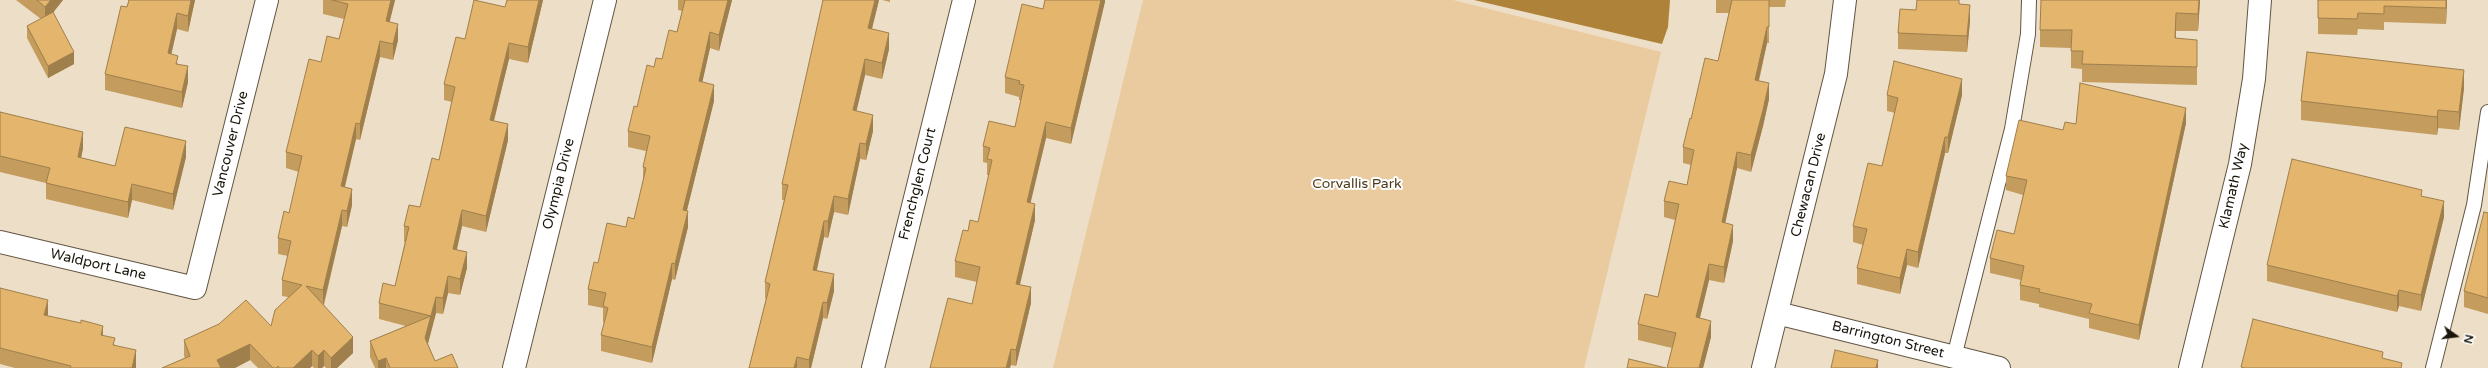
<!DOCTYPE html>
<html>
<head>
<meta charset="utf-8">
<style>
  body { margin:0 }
  #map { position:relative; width:2488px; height:368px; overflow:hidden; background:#eddec7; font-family:"Varela Round",sans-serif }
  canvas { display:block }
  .north { position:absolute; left:2436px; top:316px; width:40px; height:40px; -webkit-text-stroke:3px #fff; paint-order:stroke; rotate:104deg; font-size:11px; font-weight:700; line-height:16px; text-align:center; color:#1a150c }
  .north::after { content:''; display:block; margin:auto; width:14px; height:18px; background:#1a150c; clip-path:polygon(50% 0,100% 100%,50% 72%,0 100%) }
</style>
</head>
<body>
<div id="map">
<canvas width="2488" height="368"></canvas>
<div class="north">N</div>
</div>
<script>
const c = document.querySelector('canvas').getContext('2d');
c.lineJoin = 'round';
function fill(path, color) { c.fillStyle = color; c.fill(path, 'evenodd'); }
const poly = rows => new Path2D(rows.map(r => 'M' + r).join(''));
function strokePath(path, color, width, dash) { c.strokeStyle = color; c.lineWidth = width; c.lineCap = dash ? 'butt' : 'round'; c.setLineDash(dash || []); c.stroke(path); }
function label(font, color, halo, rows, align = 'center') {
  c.font = font + ' "Varela Round",sans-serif'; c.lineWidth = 4; c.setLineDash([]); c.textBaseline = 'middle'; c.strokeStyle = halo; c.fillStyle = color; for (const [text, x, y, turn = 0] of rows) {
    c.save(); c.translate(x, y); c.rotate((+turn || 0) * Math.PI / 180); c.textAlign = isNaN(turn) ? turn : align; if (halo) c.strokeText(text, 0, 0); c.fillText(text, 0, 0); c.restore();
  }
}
fill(poly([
  [1143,0,1453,0,1661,52,1584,368,1053,368]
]), '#e9cb9f');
fill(poly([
  [1474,0,1670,0,1668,27,1662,44]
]), '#ae8239');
const service = poly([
  [1954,357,2012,129,2028,34,2029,0],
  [2433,368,2474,205,2488,112]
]);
const minor = poly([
  [0,242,195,288,267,0],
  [1777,313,1999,368],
  [514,368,605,0],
  [873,368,964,0],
  [1763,368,1836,74,1845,0],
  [2190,368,2240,164,2254,79,2260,0]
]);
strokePath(service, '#625542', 16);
strokePath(minor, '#625542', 24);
strokePath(service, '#fff', 14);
strokePath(minor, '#fff', 22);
fill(poly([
  [16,0,63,0,53,12,74,64,48,78,27,38,27,26,41,19],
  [129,0,195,0,188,32,177,29,171,54,178,64,188,82,182,108,105,90,105,74,127,7],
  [323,0,395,0,389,22,398,40,393,60,380,57,360,140,356,139,345,187,352,205,347,227,342,226,324,305,353,353,337,368,326,368,324,366,322,368,314,368,312,366,310,368,258,368,250,360,235,368,162,368,185,358,184,356,184,340,271,326,288,297,282,296,282,280,288,256,278,254,278,238,289,213,299,172,286,168,286,152,321,62,339,39,344,19,323,14],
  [543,0,528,63,509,59,502,87,494,121,508,140,486,232,462,226,457,250,467,268,460,295,448,293,443,314,436,313,428,344,435,361,458,368,375,368,370,357,370,341,406,326,379,319,379,303,395,286,405,242,404,242,404,226,420,207,439,160,452,102,444,100,444,84,465,39,505,7],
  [676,0,732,0,719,51,710,48,702,82,714,101,687,210,688,227,680,259,675,280,672,279,652,363,601,351,601,335,604,323,603,322,603,308,588,305,588,289,598,263,626,227,634,219,643,182,643,167,646,151,628,147,628,131,637,107,654,67,662,59,677,32,682,11,678,10,678,0],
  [879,0,872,29,889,49,882,79,865,75,856,111,873,131,866,160,860,159,848,215,834,212,828,238,824,237,817,270,834,291,827,319,823,318,811,368,749,368,766,299,765,298,765,282,784,200,782,200,782,184],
  [882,0,890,0,890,2],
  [1105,0,1071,144,1046,138,1030,203,1035,220,1020,285,1031,303,1016,366,1011,365,972,304,977,282,955,277,955,261,968,231,978,222,989,175,987,175,987,163,983,162,983,146,1015,127,1021,100,1019,100,1019,97,1005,93,1005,77,1043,9],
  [1716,0,1786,0,1785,7,1769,7,1769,43,1767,43,1759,81,1769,99,1763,126,1751,172,1737,168,1725,223,1733,241,1724,283,1709,280,1700,318,1711,337,1703,368,1667,368,1672,348,1638,340,1638,324,1658,297,1675,220,1664,217,1664,201,1687,185,1691,165,1683,163,1683,147,1691,119,1718,61,1729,13,1716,13],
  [2085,0,2200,0,2198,31,2176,31,2176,38,2197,58,2197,85,2082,82,2082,69,2071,68,2071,48,2040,47,2040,30],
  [2318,0,2447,0,2446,24,2384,22,2384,30,2358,29,2357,35,2318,34],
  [1959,4,1970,21,1967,52,1898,49,1898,33,1916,10],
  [2464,88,2459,130,2438,128,2437,135,2301,120,2301,101],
  [1887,95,1962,95,1948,153,1945,153,1918,268,1907,265,1900,294,1857,284,1857,268,1863,245,1853,242,1853,226,1882,166,1895,113,1887,111],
  [0,112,83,148,81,158,115,166,186,157,173,210,132,200,128,218,46,199,46,183,0,172],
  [2186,123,2139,340,2089,328,2089,319,2039,307,2039,304,2020,300,2020,285,2021,280,1990,273,1990,258,2014,234,2023,195,2006,190,2006,176,2063,130,2076,124],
  [2422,196,2444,217,2421,311,2399,306,2397,312,2267,281,2267,265],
  [2488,213,2488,314,2464,307,2464,291],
  [0,288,48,316,103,335,115,345,136,366,136,368,15,368,0,364]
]), '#c39c5e');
fill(poly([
  [51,0,63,0,45,23,45,7],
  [191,0,195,0,188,32,188,16],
  [391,0,395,0,386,37,386,21],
  [539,0,543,0,528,63,528,47],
  [728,0,732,0,719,51,719,35],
  [875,0,879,0,868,44,868,28],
  [1101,0,1105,0,1105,2,1071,144,1071,128],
  [2199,0,2200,0,2198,31,2198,14],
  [2446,0,2447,0,2446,24],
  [1970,5,1970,21,1967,52,1967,36],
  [177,13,177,29,168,69,168,53],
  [2176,13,2176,31,2175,55,2175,38],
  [398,24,398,40,393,60,393,44],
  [1767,27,1767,43,1755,96,1755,80],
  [710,32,710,48,699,97,699,81],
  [889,33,889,49,882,79,882,63],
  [380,41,380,57,360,140,360,124],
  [509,43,509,59,490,136,490,120],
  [74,52,74,64,48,78,48,66],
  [865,59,865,75,853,126,853,110],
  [188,66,188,82,182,108,182,92],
  [2464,70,2464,88,2459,130,2459,112],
  [1962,79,1962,95,1948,153,1948,137],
  [1769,83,1769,99,1763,126,1751,172,1751,155],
  [714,85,714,101,683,226,683,210],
  [2186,108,2186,123,2139,340,2139,325],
  [2438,110,2438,128,2437,135,2437,117],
  [873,115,873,131,866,160,866,144],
  [1046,122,1046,138,1027,218,1027,202],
  [356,123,356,139,341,202,341,186],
  [508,124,508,140,486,232,486,216],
  [83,132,83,148,78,173,78,157],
  [1945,137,1945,153,1918,268,1918,252],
  [186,141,186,157,173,210,173,194],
  [860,143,860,159,848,215,848,199],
  [1737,152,1737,168,1722,238,1722,222],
  [132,184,132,200,128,218,128,202],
  [352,189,352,205,347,227,347,211],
  [834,196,834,212,828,238,828,221],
  [2444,201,2444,217,2421,311,2421,295],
  [1035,204,1035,220,1016,300,1016,284],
  [342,210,342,226,323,306,323,290],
  [462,210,462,226,453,265,453,249],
  [688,211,688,227,675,280,675,264],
  [824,221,824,237,813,286,813,270],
  [1733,225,1733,241,1724,283,1724,267],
  [1907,249,1907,265,1900,294,1900,278],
  [467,252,467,268,460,295,460,279],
  [672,263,672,279,652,363,652,347],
  [1709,264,1709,280,1696,333,1696,317],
  [834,274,834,291,827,319,827,303],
  [448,276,448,293,443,314,443,298],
  [1031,287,1031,303,1016,366,1016,350],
  [2399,290,2399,306,2397,312,2397,296],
  [436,297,436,313,425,354,425,338],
  [48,300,48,316,44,315],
  [823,302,823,318,811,368,809,368,809,360],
  [1711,321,1711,337,1703,368,1699,368],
  [103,326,103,342,101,335],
  [353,337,353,353,337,368,331,368,331,358],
  [250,344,250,360,235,368,217,368,217,360],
  [1011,349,1011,365,1010,368,1006,368],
  [136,350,136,368,132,368],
  [312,350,312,366,310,368,293,368],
  [324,350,324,366,322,368,318,368,318,356],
  [797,357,797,368,794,368],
  [386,358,386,368,378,368,378,361],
  [1878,360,1878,368,1876,368]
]), '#9f7f4c');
const building = poly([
  [37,0,51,0,45,7,37,0],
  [129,0,191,0,188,16,177,13,168,53,178,56,176,64,188,66,182,92,105,74,121,6,127,7,129,0],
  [332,0,391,0,386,21,398,24,393,44,380,41,360,124,356,123,341,186,352,189,347,211,342,210,323,290,306,286,353,337,331,358,324,350,318,356,312,350,293,368,279,368,278,366,276,368,273,368,250,344,217,360,221,368,162,368,190,356,184,340,219,324,246,300,271,326,275,310,302,285,282,280,291,241,278,238,284,211,289,213,302,156,286,152,309,59,321,62,327,36,339,39,348,4,332,0],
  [474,0,505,7,507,0,539,0,528,47,509,43,502,71,490,120,508,124,486,216,462,210,453,249,467,252,460,279,448,276,443,298,436,297,425,338,435,361,452,354,458,368,390,368,386,358,378,361,370,341,431,316,379,303,383,283,395,286,409,227,404,226,409,205,420,207,432,158,439,160,455,87,444,84,456,37,465,39,474,0],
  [685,0,728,0,719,35,710,32,699,81,714,85,683,210,688,211,680,243,675,264,672,263,652,347,601,335,608,308,603,306,606,293,588,289,594,262,598,263,607,223,626,227,628,217,634,219,646,168,643,167,650,136,628,131,634,106,637,107,647,65,654,67,656,58,662,59,669,30,677,32,685,0],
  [823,0,875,0,868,28,889,33,882,63,865,59,853,110,873,115,866,144,860,143,848,199,834,196,828,221,824,221,813,270,834,274,827,303,823,302,809,360,797,357,794,368,749,368,770,284,765,282,788,185,782,184,823,0],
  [1045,0,1101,0,1071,128,1046,122,1027,202,1035,204,1016,284,1031,287,1016,350,1011,349,1006,368,930,368,948,298,972,304,980,267,955,261,963,230,968,231,970,220,978,222,992,160,987,159,990,148,983,146,989,121,1015,127,1024,85,1019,84,1020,81,1005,77,1022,4,1043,9,1045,0],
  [1732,0,1769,0,1769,27,1767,27,1755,80,1769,83,1763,110,1751,155,1737,152,1722,222,1733,225,1724,267,1709,264,1696,317,1711,321,1699,368,1667,368,1676,333,1638,324,1645,294,1658,297,1679,204,1664,201,1669,181,1687,185,1694,150,1683,147,1690,118,1691,119,1705,58,1718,61,1732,0],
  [1917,0,1959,0,1959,4,1970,5,1967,36,1898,33,1900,9,1916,10,1917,0],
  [2041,0,2199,0,2198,14,2176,13,2175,38,2197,40,2197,67,2082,64,2083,51,2071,51,2072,30,2040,30,2041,0],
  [2318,0,2446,0,2446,8,2384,6,2384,14,2358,13,2357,19,2318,18,2318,0],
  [53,12,74,52,48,66,27,26,53,12],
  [2307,52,2464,70,2459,112,2438,110,2437,117,2301,101,2307,52],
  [1894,61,1962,79,1948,137,1945,137,1918,252,1907,249,1900,278,1857,268,1867,229,1853,226,1868,163,1882,166,1898,98,1887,95,1894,61],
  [2080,83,2186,108,2139,325,2089,313,2092,304,2039,292,2040,289,2020,285,2024,266,1990,258,1997,230,2014,234,2027,180,2006,176,2019,120,2063,130,2065,122,2076,124,2080,83],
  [0,112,83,132,78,157,115,166,125,127,186,141,173,194,132,184,128,202,46,183,50,168,0,156,0,112],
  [2292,159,2422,190,2421,196,2444,201,2421,295,2399,290,2397,296,2267,265,2292,159],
  [2484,212,2488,213,2488,298,2464,291,2484,212],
  [0,288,48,300,44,315,81,323,81,320,103,326,101,335,115,338,113,345,136,350,132,368,70,368,71,366,0,348,0,288],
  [2253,319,2383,352,2382,358,2402,363,2401,368,2244,368,2241,367,2253,319],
  [1835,350,1878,360,1876,368,1831,368,1835,350],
  [1629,359,1666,368,1627,368,1629,359]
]);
fill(building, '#e3b56d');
strokePath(building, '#9f7f4c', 1);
label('14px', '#1a150c', '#fff', [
  ["Vancouver Drive",231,144,-76],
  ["Olympia Drive",559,184,-76],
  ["Frenchglen Court",918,184,-76],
  ["Chewacan Drive",1809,185,-76],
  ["Klamath Way",2234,186,-77],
  ["Waldport Lane",98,265,13],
  ["Barrington Street",1888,340,14]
]);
label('14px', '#4e3b1b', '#fff', [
  ["Corvallis Park",1357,184]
]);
</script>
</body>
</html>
